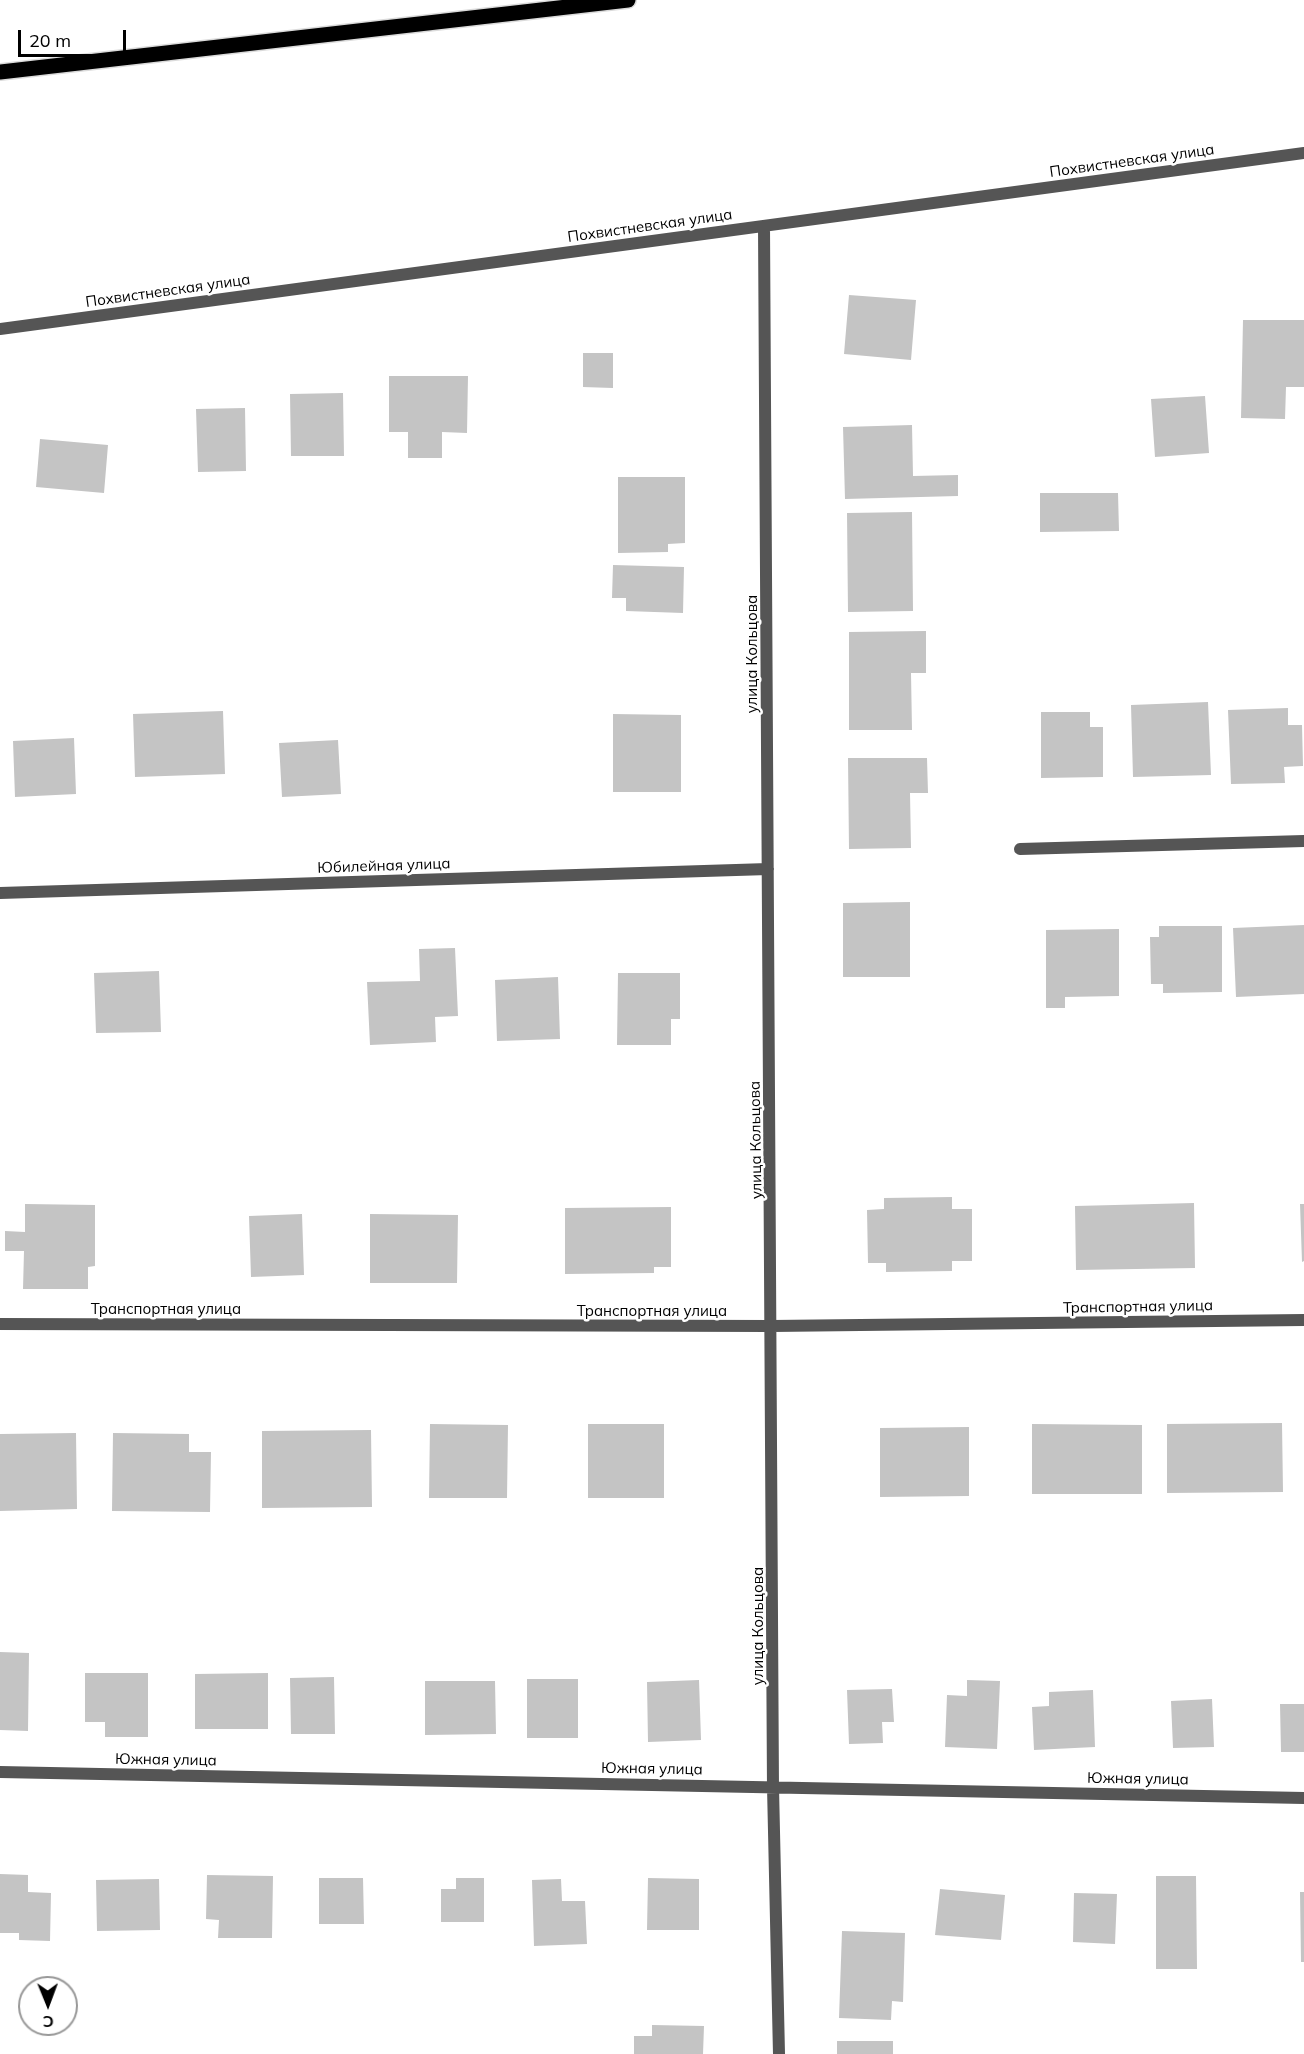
<!DOCTYPE html>
<html>
<head>
<meta charset="utf-8">
<style>
  body { margin:0 }
  #map { position:relative; width:1304px; height:2054px; overflow:hidden; background:#fff; font-family:Mulish,sans-serif }
  canvas { display:block }
  .north { position:absolute; left:18px; top:1976px; width:60px; height:60px; box-sizing:border-box; background:#fff; border:2px solid #999; border-radius:50%; rotate:179deg; font-size:16px; font-weight:700; line-height:24px; text-align:center; color:#000 }
  .north::after { content:''; display:block; margin:auto; width:21px; height:27px; background:#000; clip-path:polygon(50% 0,100% 100%,50% 72%,0 100%) }
  .scale { position:absolute; left:18px; top:30px; width:108px; height:27px; box-sizing:border-box; border:3px solid #000; border-top:0; padding-left:8px; font-size:18px; line-height:21px; white-space:nowrap; color:#000; -webkit-text-stroke:4px #fff; paint-order:stroke }
</style>
</head>
<body>
<div id="map">
<canvas width="1304" height="2054"></canvas>
<div class="north">С</div>
<div class="scale">20 m</div>
</div>
<script>
const c = document.querySelector('canvas').getContext('2d');
c.lineJoin = 'round';
function fill(path, color) { c.fillStyle = color; c.fill(path, 'evenodd'); }
const poly = rows => new Path2D(rows.map(r => 'M' + r).join(''));
function strokePath(path, color, width, dash) { c.strokeStyle = color; c.lineWidth = width; c.lineCap = dash ? 'butt' : 'round'; c.setLineDash(dash || []); c.stroke(path); }
function label(font, color, halo, rows, align = 'center') {
  c.font = font + ' Mulish,sans-serif'; c.lineWidth = 5; c.setLineDash([]); c.textBaseline = 'middle'; c.strokeStyle = halo; c.fillStyle = color; for (const [text, x, y, turn = 0] of rows) {
    c.save(); c.translate(x, y); c.rotate((+turn || 0) * Math.PI / 180); c.textAlign = isNaN(turn) ? turn : align; if (halo) c.strokeText(text, 0, 0); c.fillText(text, 0, 0); c.restore();
  }
}
fill(poly([
  [849,295,916,300,911,360,844,354],
  [1243,320,1304,320,1304,387,1286,387,1285,419,1241,418],
  [583,353,613,353,613,388,583,387],
  [389,376,468,376,467,433,442,432,442,458,408,458,408,432,389,432],
  [343,393,344,456,291,456,290,394],
  [1205,396,1209,453,1155,457,1151,399],
  [245,408,246,471,198,472,196,409],
  [912,425,913,476,958,475,958,496,845,499,843,427],
  [40,439,108,445,104,493,36,487],
  [618,477,685,477,685,543,668,544,668,552,618,553],
  [1040,493,1118,493,1119,531,1040,532],
  [912,512,913,611,848,612,847,513],
  [613,565,684,567,683,613,626,611,626,598,612,598],
  [926,631,926,673,911,673,912,730,849,730,849,632],
  [1208,702,1211,775,1133,777,1131,705],
  [1288,708,1288,725,1302,725,1303,766,1284,767,1285,783,1231,784,1228,710],
  [223,711,225,774,135,777,133,714],
  [1041,712,1090,712,1090,727,1103,727,1103,777,1041,778],
  [613,714,681,715,681,792,613,792],
  [74,738,76,794,15,797,13,741],
  [338,740,341,794,282,797,279,743],
  [848,758,927,758,928,793,910,793,911,848,849,849],
  [910,902,910,977,843,977,843,903],
  [1304,925,1304,994,1236,997,1233,928],
  [1159,926,1222,926,1222,992,1163,993,1163,984,1151,984,1150,937,1159,937],
  [1119,929,1119,996,1065,997,1065,1008,1046,1008,1046,930],
  [455,948,458,1016,435,1017,436,1042,370,1045,367,982,420,981,419,949],
  [159,971,161,1032,96,1033,94,973],
  [618,973,680,973,680,1019,671,1019,671,1045,617,1045],
  [558,977,560,1039,497,1041,495,980],
  [952,1197,952,1209,972,1209,972,1261,952,1261,952,1271,886,1272,886,1263,868,1263,867,1210,884,1209,884,1198],
  [1194,1203,1195,1268,1076,1270,1075,1206],
  [25,1204,95,1205,95,1266,88,1267,88,1289,23,1289,24,1251,5,1251,5,1231,25,1232],
  [1300,1204,1304,1204,1304,1261,1302,1262],
  [671,1207,671,1267,654,1267,654,1273,565,1274,565,1208],
  [302,1214,304,1275,251,1277,249,1216],
  [370,1214,458,1215,457,1283,370,1283],
  [1282,1423,1283,1492,1167,1493,1167,1424],
  [430,1424,508,1425,507,1498,429,1498],
  [588,1424,664,1424,664,1498,588,1498],
  [1032,1424,1142,1425,1142,1494,1032,1494],
  [969,1427,969,1496,880,1497,880,1428],
  [371,1430,372,1507,262,1508,262,1431],
  [76,1433,77,1509,0,1511,0,1434],
  [113,1433,189,1434,189,1452,211,1452,210,1512,112,1511],
  [0,1652,29,1653,28,1731,0,1730],
  [85,1673,148,1673,148,1737,105,1737,105,1722,85,1722],
  [268,1673,268,1729,195,1729,195,1674],
  [334,1677,335,1734,291,1734,290,1678],
  [527,1679,578,1679,578,1738,527,1738],
  [699,1680,701,1740,648,1742,647,1682],
  [967,1680,1000,1681,997,1749,945,1747,947,1695,967,1696],
  [425,1681,495,1681,496,1734,425,1735],
  [892,1689,894,1722,882,1722,883,1743,849,1744,847,1690],
  [1093,1690,1095,1747,1034,1750,1032,1707,1049,1706,1049,1692],
  [1212,1699,1214,1747,1173,1748,1171,1701],
  [1280,1704,1304,1704,1304,1752,1281,1752],
  [0,1874,28,1875,28,1892,51,1893,50,1941,19,1940,19,1933,0,1933],
  [207,1875,273,1876,272,1938,218,1938,219,1920,206,1919],
  [1156,1876,1196,1876,1197,1969,1156,1969],
  [319,1878,363,1878,364,1924,319,1924],
  [456,1878,484,1878,484,1922,441,1922,441,1889,456,1889],
  [648,1878,699,1879,699,1930,647,1930],
  [159,1879,160,1930,97,1931,96,1880],
  [561,1879,562,1901,585,1901,587,1944,534,1946,532,1880],
  [940,1889,1005,1895,1001,1940,935,1935],
  [1300,1892,1304,1892,1304,1962,1301,1962],
  [1074,1893,1117,1894,1115,1944,1073,1942],
  [842,1931,905,1933,903,2002,892,2001,891,2020,839,2018],
  [652,2025,704,2026,703,2054,634,2054,634,2036,652,2036],
  [837,2041,893,2041,893,2054,837,2054]
]), '#c4c4c4');
const primary = poly([
  [0,72,628,0]
]);
strokePath(primary, '#dbdbdb', 18);
strokePath(poly([
  [1020,849,1304,841]
]), '#555', 12);
strokePath(poly([
  [764,226,773,1787,779,2054],
  [0,329,1304,153],
  [0,893,768,869],
  [0,1324,772,1326,1304,1320],
  [0,1772,1304,1798]
]), '#555', 12);
strokePath(primary, '#000', 15);
label('15px', '#000', '#fff', [
  ["Похвистневская улица",1132,161,-8],
  ["Похвистневская улица",650,226,-8],
  ["Похвистневская улица",168,291,-8],
  ["улица Кольцова",752,654,-90],
  ["Юбилейная улица",384,866,-2],
  ["улица Кольцова",756,1140,-91],
  ["Транспортная улица",1138,1307,-1],
  ["Транспортная улица",166,1309],
  ["Транспортная улица",652,1311],
  ["улица Кольцова",758,1626,-90],
  ["Южная улица",166,1760,1],
  ["Южная улица",652,1769,1],
  ["Южная улица",1138,1779,1]
]);
</script>
</body>
</html>
